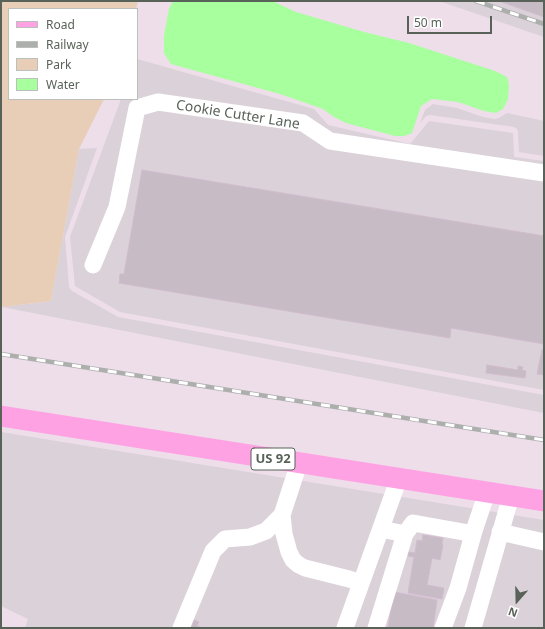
<!DOCTYPE html>
<html>
<head>
<meta charset="utf-8">
<style>
  body { margin:0 }
  #map { position:relative; width:545px; height:629px; overflow:hidden; background:#eddeea; font-family:"Noto Sans",sans-serif }
  canvas { display:block }
  .frame { position:absolute; inset:0; border:2px solid #586258; pointer-events:none }
  .legend { position:absolute; left:8px; top:8px; width:130px; height:92px; box-sizing:border-box; background:#fff; border:1px solid #bcc0bc; margin:0; padding:5px 7px; list-style:none; font-size:12px; color:#586258 }
  .legend li { display:flex; align-items:center; gap:8px; height:20px }
  .legend b { width:20px; border:1px solid #bcc0bc }
  .north { position:absolute; left:497px; top:581px; width:40px; height:40px; -webkit-text-stroke:3px #fff; paint-order:stroke; rotate:200deg; font-size:11px; font-weight:700; line-height:16px; text-align:center; color:#586258 }
  .north::after { content:''; display:block; margin:auto; width:14px; height:18px; background:#586258; clip-path:polygon(50% 0,100% 100%,50% 72%,0 100%) }
  .scale { position:absolute; left:407px; top:16px; width:85px; height:18px; box-sizing:border-box; border:2px solid #586258; border-top:0; padding-left:5px; font-size:12px; line-height:14px; white-space:nowrap; color:#586258; -webkit-text-stroke:3px #fff; paint-order:stroke }
</style>
</head>
<body>
<div id="map">
<canvas width="545" height="629"></canvas>
<div class="frame"></div>
<ul class="legend">
<li><b style="height:5px;background:#ffa2e3"></b>Road</li>
<li><b style="height:5px;background:#adafad"></b>Railway</li>
<li><b style="height:11px;background:#e8ceb7"></b>Park</li>
<li><b style="height:11px;background:#a7ff9d"></b>Water</li>
</ul>
<div class="north">N</div>
<div class="scale">50 m</div>
</div>
<script>
const c = document.querySelector('canvas').getContext('2d');
c.lineJoin = 'round';
function fill(path, color) { c.fillStyle = color; c.fill(path, 'evenodd'); }
const poly = rows => new Path2D(rows.map(r => 'M' + r).join(''));
function strokePath(path, color, width, dash) { c.strokeStyle = color; c.lineWidth = width; c.lineCap = dash ? 'butt' : 'round'; c.setLineDash(dash || []); c.stroke(path); }
function label(font, color, halo, rows, align = 'center') {
  c.font = font + ' "Noto Sans",sans-serif'; c.lineWidth = 3; c.setLineDash([]); c.textBaseline = 'middle'; c.strokeStyle = halo; c.fillStyle = color; for (const [text, x, y, turn = 0] of rows) {
    c.save(); c.translate(x, y); c.rotate((+turn || 0) * Math.PI / 180); c.textAlign = isNaN(turn) ? turn : align; if (halo) c.strokeText(text, 0, 0); c.fillText(text, 0, 0); c.restore();
  }
}
fill(poly([
  [439,1,544,1,544,37],
  [137,59,314,109,328,125,410,144,429,121,513,133,514,157,544,161,544,390,120,312,75,286,70,237,121,99,137,99],
  [433,104,457,108,483,117,495,119,499,118,507,113,544,121,544,156,519,152,518,132,517,129,514,127,430,115,426,116,420,123,425,110],
  [97,148,65,237,69,287,72,291,118,317,544,395,544,413,2,307,51,301,79,149],
  [1,432,544,520,544,628,25,628,28,619,1,606]
]), '#dbd1d9');
fill(poly([
  [1,1,138,1,136,9,9,9,9,99,104,99,79,149,51,301,2,307,1,306]
]), '#e8ceb7');
fill(poly([
  [173,1,272,1,296,12,364,32,409,43,495,71,507,77,509,85,508,99,503,109,496,113,484,111,458,102,432,99,421,106,412,133,404,136,395,136,346,123,334,117,323,109,280,94,171,64,164,53,164,36,169,9]
]), '#a7ff9d');
const building = poly([
  [499,1,544,1,544,17,499,1],
  [142,170,544,236,544,344,451,328,450,338,119,283,120,274,124,274,142,170],
  [542,350,544,350,544,375,537,374,542,350],
  [487,365,518,370,518,366,523,367,522,370,526,371,525,378,486,373,487,365],
  [423,535,443,538,442,544,443,545,440,560,432,558,427,585,444,588,442,599,408,593,414,557,408,556,409,552,415,553,417,540,422,541,423,535],
  [394,592,437,600,433,628,388,628,394,592],
  [194,620,199,622,197,626,203,628,191,628,194,620]
]);
fill(building, '#c7bbc6');
strokePath(building, '#d2bccf', 1);
strokePath(poly([
  [93,265,117,207,137,108,158,102,303,123,330,141,544,173],
  [282,515,284,534,289,552,293,560,299,565,305,568,349,579,361,583],
  [381,529,405,534,413,523,469,533,474,531,487,492],
  [500,532,544,542],
  [181,628,213,551,225,539,250,537,266,531,282,515,299,463],
  [345,628,399,478],
  [376,628,405,534],
  [443,628,458,588,474,531],
  [473,628,511,496]
]), '#fff', 17);
strokePath(poly([
  [1,416,544,501]
]), '#ffa2e3', 21);
const rail = poly([
  [476,1,544,24],
  [1,354,544,440]
]);
strokePath(rail, '#adafad', 4.5);
strokePath(rail, '#fff', 3, [9]);
for (const [x, y, w] of [
  [273,459,44]
]) { const box = new Path2D(); box.roundRect(x - w / 2, y - 11, w, 22, 3); c.fillStyle = '#fff'; c.fill(box); strokePath(box, '#586258', 1); }
label('bold 13px', '#586258', null, [
  ["US 92",273,459]
]);
label('14px', '#586258', '#fff', [
  ["Cookie Cutter Lane",238,115,9]
]);
</script>
</body>
</html>
